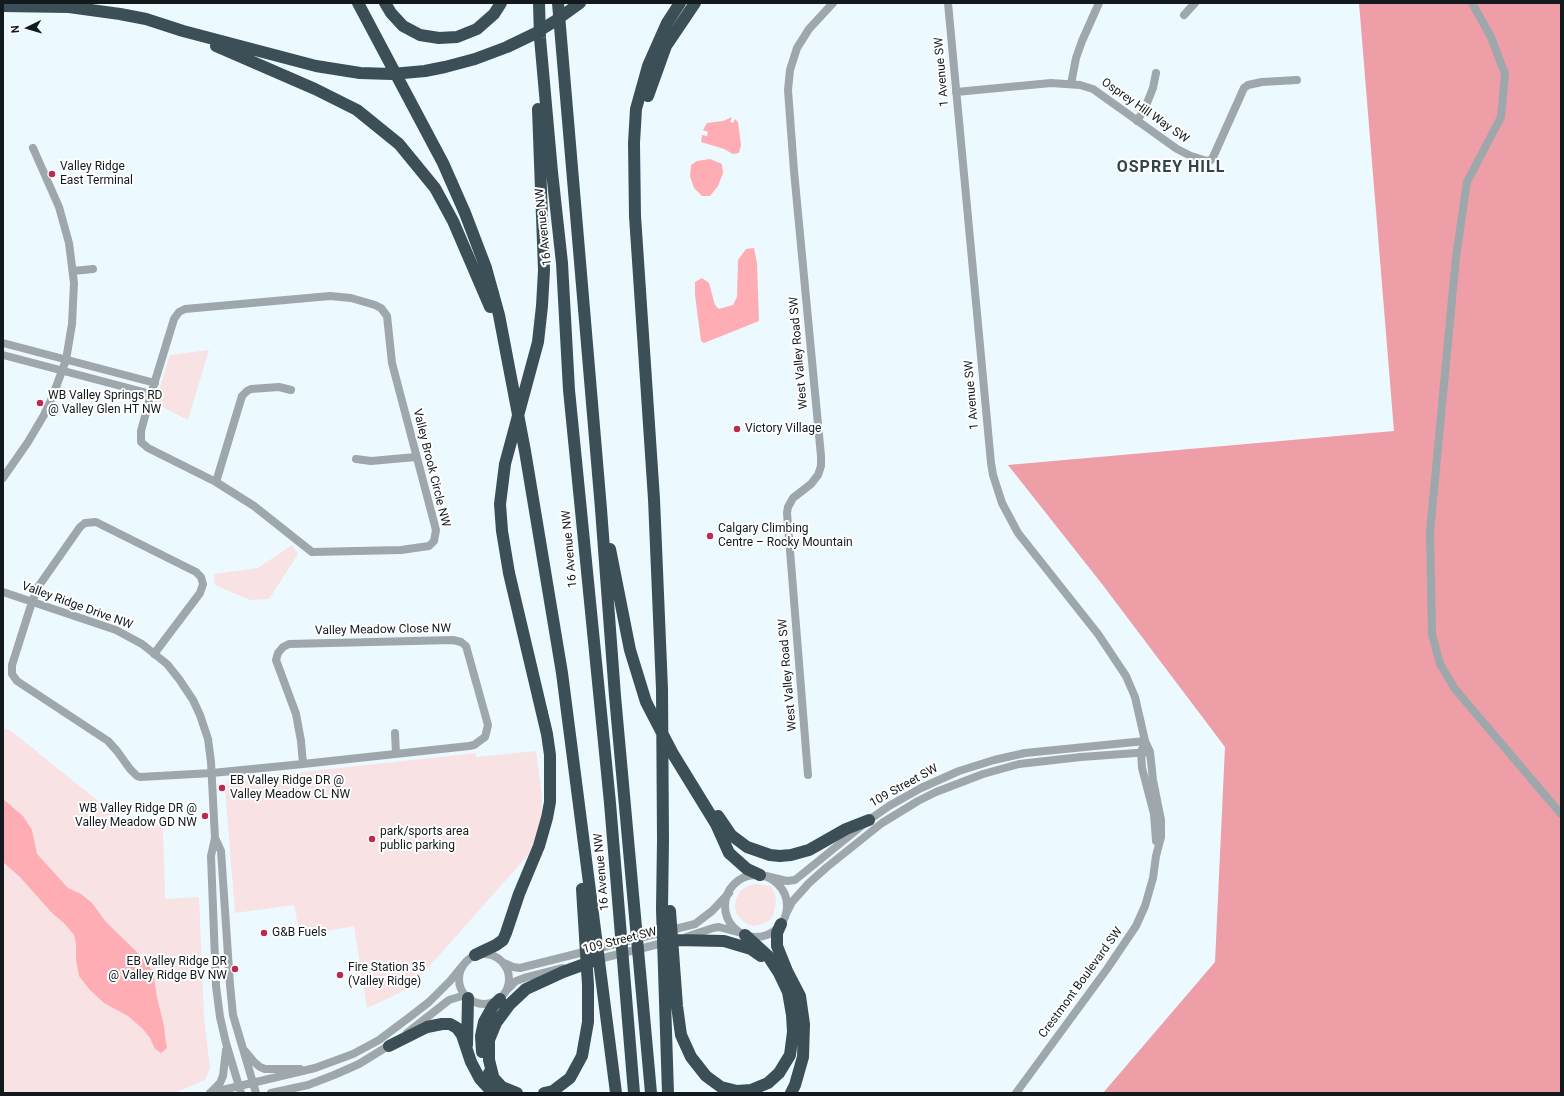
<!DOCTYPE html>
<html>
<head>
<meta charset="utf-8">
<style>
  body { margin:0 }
  #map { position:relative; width:1564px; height:1096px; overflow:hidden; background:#ecf9fe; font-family:Roboto,sans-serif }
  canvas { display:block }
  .frame { position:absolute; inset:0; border:4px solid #121a1d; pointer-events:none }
  .north { position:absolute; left:8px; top:8px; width:40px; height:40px; -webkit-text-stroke:3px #fff; paint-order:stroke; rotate:265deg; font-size:11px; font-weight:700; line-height:16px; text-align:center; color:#121a1d }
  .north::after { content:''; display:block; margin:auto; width:14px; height:18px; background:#121a1d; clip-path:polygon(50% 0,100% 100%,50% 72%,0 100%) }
</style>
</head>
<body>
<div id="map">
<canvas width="1564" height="1096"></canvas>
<div class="frame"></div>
<div class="north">N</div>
</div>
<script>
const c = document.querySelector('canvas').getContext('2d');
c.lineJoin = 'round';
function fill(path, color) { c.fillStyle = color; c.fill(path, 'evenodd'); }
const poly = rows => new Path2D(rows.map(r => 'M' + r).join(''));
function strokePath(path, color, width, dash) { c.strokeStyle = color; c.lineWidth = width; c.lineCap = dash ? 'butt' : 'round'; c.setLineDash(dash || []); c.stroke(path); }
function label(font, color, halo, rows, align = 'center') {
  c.font = font + ' Roboto,sans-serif'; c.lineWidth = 4; c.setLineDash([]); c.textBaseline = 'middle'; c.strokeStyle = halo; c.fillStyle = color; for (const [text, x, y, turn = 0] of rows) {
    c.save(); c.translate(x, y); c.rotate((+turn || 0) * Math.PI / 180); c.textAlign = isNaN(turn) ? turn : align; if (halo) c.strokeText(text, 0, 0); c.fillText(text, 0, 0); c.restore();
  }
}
fill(poly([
  [209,350,188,420,155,403,170,355],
  [292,545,298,554,269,599,250,600,215,585,214,574,258,568],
  [3,728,10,730,128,825,163,823,165,899,199,897,204,1018,210,1068,205,1080,174,1093,3,1093],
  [536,751,542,797,541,828,528,855,410,988,367,1008,354,926,300,936,294,905,235,913,225,788,229,780,476,753,476,757],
  [757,884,771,886,775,894,776,902,773,916,770,920,763,924,754,926,747,924,741,919,736,913,735,906,736,899,741,890,750,885]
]), '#f8e2e4');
fill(poly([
  [1359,3,1561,3,1561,1093,1103,1093,1215,962,1225,747,1102,584,1008,465,1394,431]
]), '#ed9ea6');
fill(poly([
  [732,117,730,122,733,123,735,119,738,122,741,145,739,153,733,154,724,149,701,142,702,135,707,136,708,132,703,130,707,123,723,121],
  [710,159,722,164,723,173,718,186,710,196,702,196,694,188,690,176,691,165,697,161],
  [754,248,757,263,759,321,704,343,701,341,695,295,695,282,702,278,709,283,715,305,719,309,733,305,737,297,738,260,746,249],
  [3,799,23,816,32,830,37,854,68,888,81,894,92,903,106,922,144,959,153,972,157,997,164,1026,166,1043,167,1048,161,1053,155,1049,150,1038,142,1028,128,1016,104,1003,90,990,79,976,76,959,76,944,74,935,65,924,52,913,20,877,3,862]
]), '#ffadb5');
strokePath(poly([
  [948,3,991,463,993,475,1002,503,1018,533,1098,634,1126,676,1135,697,1145,741,1150,752,1153,780,1161,820,1161,837,1156,856,1153,878,1145,906,1136,926,1107,969,1016,1093],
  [1472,3,1491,37,1505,74,1501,117,1467,182,1456,257,1430,532,1432,634,1440,664,1455,689,1561,814],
  [1184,15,1195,3],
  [1071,84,1076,58,1082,41,1099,3],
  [956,92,1051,83,1080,85,1093,89,1177,149,1191,156,1207,161,1211,160,1214,155,1244,88,1248,85,1262,82,1297,80],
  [1137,121,1145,108,1153,88,1156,73],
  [73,271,93,269],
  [330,296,351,298,375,305,381,308,387,316,392,363,436,530,434,541,429,546,401,550,312,552,254,506,216,482,148,448,141,442,141,431,151,394,174,319,179,312,185,309,330,296],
  [3,343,155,383],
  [3,355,151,394],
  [356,459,371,461,416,457],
  [3,478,28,442,44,415,52,398,66,360,72,324,74,283,69,243,59,207,33,148],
  [216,482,242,396,247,391,251,389,279,387,291,390],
  [3,592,116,630,142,644,167,664,179,679,193,700,200,715,208,739,211,762,215,838,211,856,216,986,220,1017,226,1043,241,1093],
  [154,654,200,593,203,584,201,577,196,572,96,522,85,523,80,527,38,587,32,602,12,665,12,674,17,681,108,741,117,751,130,769,137,776,140,777,212,773,303,764,469,746,474,745,485,737,488,725,466,646,461,642,453,640,289,644,283,647,278,653,276,660,296,714,301,741,303,764],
  [395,733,396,754],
  [1142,749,1141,752,1142,768,1154,814,1156,841],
  [808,775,787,513,788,507,793,498,811,484,818,475,821,466,821,456,794,171,788,90,790,70,797,48,809,29,833,3],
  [215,838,221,851,230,985,233,1015,256,1093],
  '725 906a31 31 0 1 1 62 0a31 31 0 1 1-62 0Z',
  [766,876,787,881,795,880,869,820,889,806,921,788,959,771,994,760,1025,753,1145,741],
  [786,914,792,902,809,883,827,867,882,823,918,801,936,792,983,774,1019,764,1081,757,1150,752],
  [686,937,713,928,719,927,741,933],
  '459 979a25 25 0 1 1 50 0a25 25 0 1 1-50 0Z',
  [595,960,667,942],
  [504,963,513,967,520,968,695,924,712,911,729,893],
  [508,989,516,981,527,977,562,968],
  [407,1033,449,1000,465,995],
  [245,1051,254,1062,260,1067,265,1069,300,1069],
  [211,1092,220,1083,223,1076,226,1050],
  [210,1093,315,1068,353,1054,379,1040,411,1016,429,1002,450,981,464,964],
  [271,1093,308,1085,334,1075,359,1064,393,1043]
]), '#9ea7ab', 8);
strokePath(poly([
  [358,3,443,163,465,213,486,268,499,315,525,451,562,673,616,1093],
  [385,3,391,13,403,26,420,35,439,38,457,37,477,29,494,14,501,3],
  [539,3,540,38,552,172,562,263,569,390,610,803,634,1093],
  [558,3,601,509,615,696,651,1093],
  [3,6,69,7,120,14,146,19,183,31,316,66,360,73,392,74,425,71,445,67,475,59,507,47,534,34,555,21,580,3],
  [216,46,315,89,357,110,399,144,435,188,453,221,490,307],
  [648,96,666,46,695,3],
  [610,549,630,650,646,702,673,754,716,824,729,853,747,869,760,875],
  [718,816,731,835,747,847,770,855,780,856,791,855,809,850,846,829,869,820],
  [670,911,677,1006,681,1035,691,1057,706,1076,721,1087,737,1091,751,1090,768,1083,779,1073,790,1055,793,1032,792,1015,788,992,779,973,768,956,745,935],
  [781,924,777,933,777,946,787,971,800,996,804,1024,803,1057,795,1085,791,1093],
  [676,940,724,941,751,949,761,956],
  [475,955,496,945,503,940,506,933,519,894,539,846,547,818,550,802,550,755,547,734,509,573,502,531,500,504,505,464,538,342,542,306,544,270,538,109],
  [467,1045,468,998],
  [389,1046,427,1027,442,1024,450,1024,457,1028,462,1035,471,1062,480,1079,493,1093],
  [482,1052,481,1036,484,1022,493,1006,500,999],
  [489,1073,502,1087,517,1093],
  [494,1080,489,1060,489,1040,496,1023,510,1004,526,989,563,972,593,961],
  [544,1093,553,1091,570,1078,582,1056,588,1022,588,985,582,889],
  [668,1093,662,909,663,840,662,689,654,499,635,216,634,143,636,109,648,66,667,23,680,3]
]), '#3c4f56', 12);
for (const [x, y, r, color] of [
  [52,174,4,"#bc2b4d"],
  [40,403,4,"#bc2b4d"],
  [737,429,4,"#bc2b4d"],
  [710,536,4,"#bc2b4d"],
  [222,788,4,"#bc2b4d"],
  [205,816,4,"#bc2b4d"],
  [372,839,4,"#bc2b4d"],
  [264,933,4,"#bc2b4d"],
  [235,969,4,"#bc2b4d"],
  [340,975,4,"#bc2b4d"]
]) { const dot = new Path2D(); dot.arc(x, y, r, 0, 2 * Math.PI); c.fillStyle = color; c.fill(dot); strokePath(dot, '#fff', 1.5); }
label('12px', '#121a1d', '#fff', [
  ["1 Avenue SW",942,72,-95],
  ["Osprey Hill Way SW",1145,111,35],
  ["16 Avenue NW",544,227,-96],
  ["West Valley Road SW",799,353,-95],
  ["1 Avenue SW",972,395,-95],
  ["Valley Brook Circle NW",431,468,76],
  ["16 Avenue NW",570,549,-95],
  ["Valley Ridge Drive NW",77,606,20],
  ["Valley Meadow Close NW",383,630,-1],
  ["West Valley Road SW",788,675,-95],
  ["109 Street SW",904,786,-29],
  ["16 Avenue NW",602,872,-95],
  ["109 Street SW",620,941,-14],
  ["Crestmont Boulevard SW",1081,983,-54]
]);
label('12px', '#121a1d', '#fff', [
  ["Valley Ridge",60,167],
  ["East Terminal",60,181],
  ["WB Valley Springs RD",48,396],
  ["@ Valley Glen HT NW",48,410],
  ["Victory Village",745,429],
  ["Calgary Climbing",718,529],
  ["Centre – Rocky Mountain",718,543],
  ["EB Valley Ridge DR @",230,781],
  ["Valley Meadow CL NW",230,795],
  ["WB Valley Ridge DR @",197,809,"right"],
  ["Valley Meadow GD NW",197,823,"right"],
  ["park/sports area",380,832],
  ["public parking",380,846],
  ["G&B Fuels",272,933],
  ["EB Valley Ridge DR",227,962,"right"],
  ["@ Valley Ridge BV NW",227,976,"right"],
  ["Fire Station 35",348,968],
  ["(Valley Ridge)",348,982]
], 'left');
c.letterSpacing = '1px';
label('bold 16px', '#31444a', '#fff', [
  ["OSPREY HILL",1171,168]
]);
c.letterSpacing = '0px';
</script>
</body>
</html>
